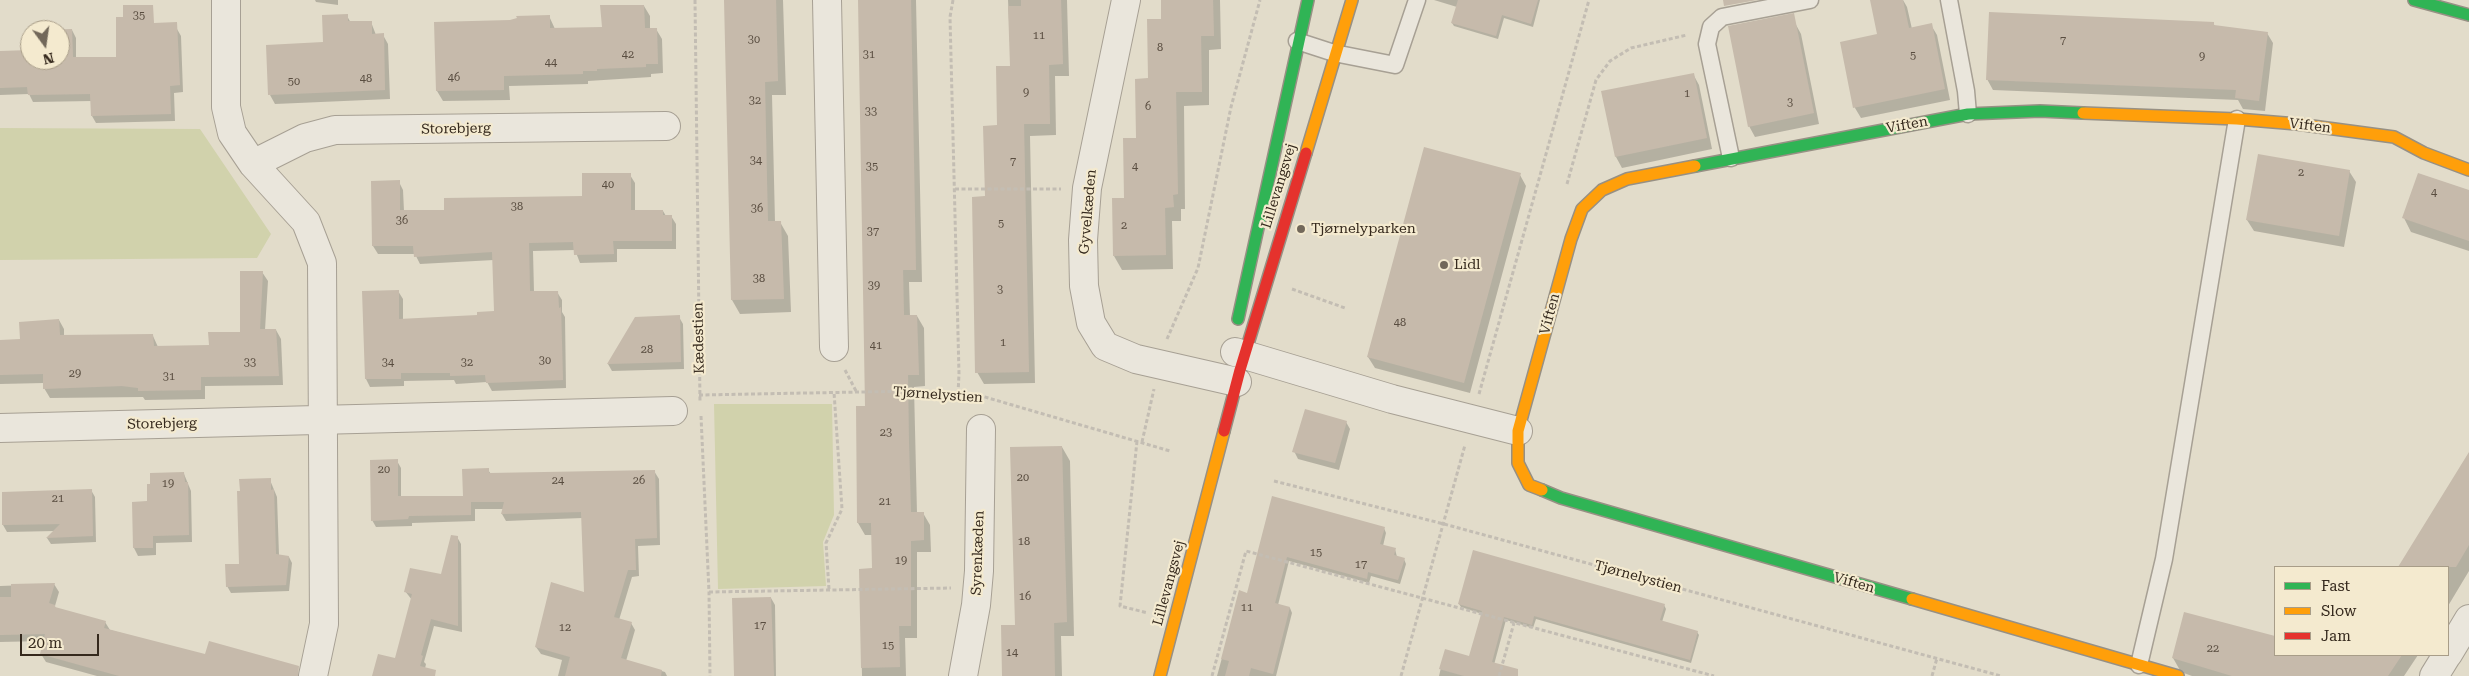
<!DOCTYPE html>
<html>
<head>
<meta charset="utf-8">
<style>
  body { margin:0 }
  #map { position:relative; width:2469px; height:676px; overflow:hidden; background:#e2dcca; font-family:"Roboto Serif",serif }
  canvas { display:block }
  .legend { position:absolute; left:2274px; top:566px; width:175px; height:90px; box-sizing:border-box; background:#f4eacf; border:1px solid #a89d88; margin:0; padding:6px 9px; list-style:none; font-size:15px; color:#35291d }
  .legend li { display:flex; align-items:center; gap:10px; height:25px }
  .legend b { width:25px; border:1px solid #a89d88 }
  .north { position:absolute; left:20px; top:20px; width:50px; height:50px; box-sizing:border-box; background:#f4eacf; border:1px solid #a89d88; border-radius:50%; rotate:166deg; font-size:14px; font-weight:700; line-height:20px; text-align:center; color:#35291d }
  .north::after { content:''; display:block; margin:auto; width:18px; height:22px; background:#72685a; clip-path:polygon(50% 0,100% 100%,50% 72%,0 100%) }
  .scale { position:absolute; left:20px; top:634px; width:79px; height:22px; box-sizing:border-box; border:2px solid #35291d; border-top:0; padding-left:6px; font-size:15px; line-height:18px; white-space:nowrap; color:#35291d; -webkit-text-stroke:4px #f4eacf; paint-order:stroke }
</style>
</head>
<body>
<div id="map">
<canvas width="2469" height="676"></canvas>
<ul class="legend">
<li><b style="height:6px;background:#30b455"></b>Fast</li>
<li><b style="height:6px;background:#ff9f0a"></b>Slow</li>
<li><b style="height:6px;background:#e5322d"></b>Jam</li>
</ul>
<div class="north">N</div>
<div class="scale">20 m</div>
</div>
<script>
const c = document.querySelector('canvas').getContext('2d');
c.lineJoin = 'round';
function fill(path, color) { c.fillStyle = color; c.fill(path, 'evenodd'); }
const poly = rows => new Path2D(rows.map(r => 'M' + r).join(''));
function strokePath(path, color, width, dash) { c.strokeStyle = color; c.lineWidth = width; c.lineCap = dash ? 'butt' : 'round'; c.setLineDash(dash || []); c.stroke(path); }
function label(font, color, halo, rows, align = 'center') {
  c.font = font + ' "Roboto Serif",serif'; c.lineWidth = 4.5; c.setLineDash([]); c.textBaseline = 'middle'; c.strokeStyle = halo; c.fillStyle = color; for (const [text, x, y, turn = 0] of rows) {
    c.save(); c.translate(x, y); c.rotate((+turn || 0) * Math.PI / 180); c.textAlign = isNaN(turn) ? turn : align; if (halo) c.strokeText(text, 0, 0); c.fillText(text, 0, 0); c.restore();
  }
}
fill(poly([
  [0,128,200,129,271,234,257,258,0,260],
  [714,404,832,404,834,515,823,542,826,586,718,589]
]), '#d1d2ac');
fill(poly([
  [315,0,338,0,338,5,316,2],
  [725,0,783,0,786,95,772,95,775,222,780,222,788,236,791,312,740,314,732,300],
  [859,0,916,0,922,282,909,282,910,316,917,316,924,328,925,386,914,387,917,513,923,513,930,525,931,552,917,552,917,638,905,638,906,676,862,676,860,571,873,569,873,535,865,535,858,523,857,407,866,407],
  [1008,0,1067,0,1069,76,1055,76,1056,135,1030,136,1035,383,984,384,977,372,986,198,1011,67],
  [1162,0,1220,0,1221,49,1209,50,1209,105,1184,106,1185,209,1181,209,1181,221,1172,221,1173,269,1122,270,1114,256,1162,20],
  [1434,0,1540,0,1533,27,1504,18,1498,39,1454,26,1452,23,1457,7],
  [1884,0,1903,0,1907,7,1912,29,1931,25,1937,35,1950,100,1861,118,1855,108,1841,43,1879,35],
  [644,6,650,16,650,29,656,29,662,39,663,73,651,74,651,77,588,81,588,84,509,86,510,100,443,101,437,91,436,23,510,21,549,16,555,29,603,28],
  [347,16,351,23,371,22,376,35,383,35,388,44,390,99,275,104,270,95,324,43],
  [1795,23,1801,34,1819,124,1755,137,1749,126],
  [2213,23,2215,26,2267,33,2273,43,2265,111,2243,109,2238,100,1993,90,1987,79],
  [177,29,181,36,183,92,174,93,175,121,96,123,92,116,92,101,33,102,29,94,0,95,0,52,30,51,30,60,60,60,60,31,72,30,76,38,76,58,117,58],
  [1693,74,1699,85,1712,149,1622,168,1616,157,1603,92],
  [2349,171,2356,182,2344,247,2254,231,2247,220],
  [630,175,635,183,635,211,663,211,666,216,671,216,676,224,676,249,617,249,617,262,580,263,575,250,533,251,534,292,557,292,562,300,562,312,565,317,566,388,492,391,487,382,456,384,454,380,404,381,404,386,370,387,366,379,364,292,398,291,403,299,403,320,478,317,495,312,494,260,420,264,415,254,378,254,373,246,399,182,403,190,404,211,446,211,583,197],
  [1520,175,1526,186,1470,393,1375,368,1368,357],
  [2469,191,2469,251,2411,232,2404,218],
  [262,272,268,281,265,330,276,330,281,339,283,385,205,386,205,399,145,400,143,397,50,398,44,388,44,383,0,384,0,341,21,341,59,320,64,329,64,336,153,336,158,347,210,346,241,333],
  [679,317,683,324,684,369,612,371,608,364],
  [1346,422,1350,429,1339,470,1298,459,1294,451],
  [1062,447,1070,461,1074,636,1061,636,1062,676,1003,676],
  [2469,454,2469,571,2448,606,2448,567,2399,567],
  [397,461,401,468,401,498,464,497,488,470,491,474,654,471,659,479,660,545,638,546,639,576,632,577,619,620,631,623,635,630,626,661,665,672,667,676,558,676,562,660,541,654,536,647,585,593,582,518,506,521,502,514,503,509,475,509,475,521,412,523,412,526,376,527,372,520],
  [184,474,191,491,192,542,156,543,156,555,138,556,134,548,133,503,149,502],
  [270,480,277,497,279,555,289,557,292,563,289,591,231,593,227,586,240,565],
  [91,490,95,497,96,542,51,544,47,538,55,531,7,532,3,525,3,493],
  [1273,497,1384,528,1386,533,1383,546,1395,549,1397,557,1404,559,1406,564,1400,584,1371,576,1369,583,1289,561,1278,605,1290,608,1292,613,1276,676,1217,676,1240,592,1248,594],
  [457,537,461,544,462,632,434,626,424,662,426,664,424,673,434,676,373,676,395,660,412,600,405,591,442,575],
  [54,584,59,592,55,606,56,609,105,622,110,630,281,676,97,676,46,662,41,654,44,641,0,642,0,586],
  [771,598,775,605,776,676,735,676],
  [1459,604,1664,605,1666,609,1662,622,1697,632,1699,635,1691,663,1536,619,1533,628,1506,620,1491,676,1439,676,1445,651,1470,658,1482,614,1461,607],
  [2185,613,2275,638,2275,655,2344,657,2345,655,2418,655,2404,676,2192,676,2181,672,2173,658]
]), '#0003');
fill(poly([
  [724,0,776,0,778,81,765,82,767,181,768,221,781,221,784,299,731,300],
  [858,0,911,0,916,270,903,270,904,315,917,315,919,375,908,375,909,444,911,512,924,512,924,540,911,541,911,626,899,626,900,667,861,668,859,569,872,568,871,523,857,523,856,406,865,406],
  [1021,0,1061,0,1063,64,1049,65,1050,124,1024,124,1029,372,975,373,972,197,985,196,983,126,997,125,996,66,1010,66,1008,6,1021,6],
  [1161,0,1213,0,1214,36,1201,36,1202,92,1176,92,1178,194,1173,195,1174,207,1165,208,1166,255,1113,256,1112,198,1124,198,1123,138,1136,138,1135,79,1148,78,1147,19,1161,19],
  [1458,0,1538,0,1531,24,1502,15,1496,36,1451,23],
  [1723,0,1757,0,1724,6],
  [1870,0,1903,0,1909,28,1932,23,1945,89,1853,108,1840,42,1877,34],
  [123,5,153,5,154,23,177,22,180,85,170,86,171,114,91,116,90,94,28,95,27,87,0,88,0,51,30,50,30,60,60,60,60,30,38,30,72,29,73,57,116,57,116,17,123,17],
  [600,5,644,5,645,28,657,28,658,64,646,64,646,67,597,69,597,71,583,71,583,74,504,76,504,90,436,91,434,22,510,20,517,18,516,16,550,15,550,28,602,27],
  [1989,12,2214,22,2214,25,2268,32,2259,101,2235,98,2236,90,1986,80],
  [1794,13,1814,113,1748,127,1728,26],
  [348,14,348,21,372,21,372,34,384,33,385,90,268,95,266,45,323,42,322,15],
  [1694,73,1707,138,1615,157,1601,91],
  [1424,147,1521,173,1464,383,1367,357],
  [2258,154,2350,170,2339,236,2246,220],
  [582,173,631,173,631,210,663,210,663,215,672,215,672,241,613,241,614,254,574,255,573,242,529,243,530,291,558,291,559,308,561,307,563,380,486,383,485,375,450,376,450,373,401,373,401,379,365,379,362,291,399,290,399,319,477,315,477,312,494,311,492,252,414,257,413,246,372,246,371,181,400,180,400,210,444,210,444,198,582,196],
  [2418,173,2469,190,2469,241,2402,218],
  [240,271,263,271,260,329,276,329,279,376,201,377,201,390,138,391,138,388,122,386,43,389,43,374,0,375,0,340,20,339,19,322,59,319,60,335,153,334,154,346,209,345,208,332,240,332],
  [680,315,681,362,607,364,635,317],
  [1305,409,1347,421,1335,463,1292,452],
  [1062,446,1067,622,1054,623,1055,676,1002,676,1001,625,1015,625,1010,447],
  [2469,452,2469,545,2456,567,2398,567],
  [398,459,398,496,463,496,462,469,489,468,489,473,655,470,657,538,635,539,636,570,628,570,614,617,632,622,621,658,662,670,661,676,565,676,570,657,535,647,551,582,584,592,581,512,501,514,504,502,471,502,471,515,409,516,408,519,371,521,370,460],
  [184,472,185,482,188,482,189,535,153,536,153,548,133,548,132,502,147,501,147,484,150,484,150,473],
  [271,478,271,490,274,489,276,554,289,556,286,585,226,587,225,564,239,564,237,491,240,491,239,479],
  [92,489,93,536,46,538,60,524,2,525,2,492],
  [1272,496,1385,527,1380,544,1396,548,1394,555,1405,558,1398,580,1368,572,1367,579,1287,557,1275,603,1290,607,1273,674,1251,668,1249,676,1225,676,1229,661,1221,659,1239,590,1247,593],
  [451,535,458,536,458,626,431,619,421,655,423,656,420,666,436,670,435,676,372,676,378,654,395,658,412,594,404,592,410,568,441,574],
  [1473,550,1665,604,1660,620,1698,631,1690,660,1534,616,1532,625,1504,617,1492,662,1518,669,1518,676,1464,676,1439,669,1445,649,1469,656,1482,611,1458,604],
  [55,583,49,603,55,605,55,607,106,621,104,628,205,654,209,641,299,666,298,676,119,676,40,654,45,634,0,635,0,597,11,597,11,584],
  [771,597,774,676,734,676,732,598],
  [2184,612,2275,636,2275,655,2402,655,2388,676,2232,676,2172,658]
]), '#c6baab');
const lane = poly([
  [1949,0,1966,91,1968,114],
  [1297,41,1334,53,1395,65,1417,0],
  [1731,158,1707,44,1711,27,1722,17,1810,0],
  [2139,665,2164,559,2237,119]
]);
const street = poly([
  [226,0,226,107,232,133,253,164,306,222,322,263,324,624,313,676],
  [827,0,834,347],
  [1126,0,1087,188,1083,240,1084,286,1091,323,1105,346,1136,359,1237,382],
  [253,164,305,138,335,130,666,126],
  [1235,352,1392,399,1518,431],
  [0,428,673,411],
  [2448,654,2469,619],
  [963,676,976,605,979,571,981,429],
  [2434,676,2447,655]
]);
const fast = poly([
  [2414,0,2469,15],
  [1695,166,1968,114,2040,111,2083,113],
  [1238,319,1308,0],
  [1542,490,1561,498,1912,599]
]);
const slow = poly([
  [2083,113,2237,119,2297,124,2394,137,2424,153,2469,170],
  [1306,153,1352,0],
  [1542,490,1529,485,1518,463,1518,431,1571,239,1582,209,1602,190,1627,179,1695,166],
  [1912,599,2178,676],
  [1160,676,1224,431]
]);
const jam = poly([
  [1224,431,1240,370,1306,153]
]);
strokePath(lane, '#a7a094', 19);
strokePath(street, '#a7a094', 30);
strokePath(fast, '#979084', 14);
strokePath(slow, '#979084', 14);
strokePath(jam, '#979084', 14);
strokePath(poly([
  [695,0,700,402],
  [953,0,950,17,959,374,958,394],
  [1567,184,1596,80,1610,61,1631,48,1687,35],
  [955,189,1061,189],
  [1292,289,1345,308],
  [1167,339,1198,268,1231,107,1260,0],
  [845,370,856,391],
  [1479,394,1589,0],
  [699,395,915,391,978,395,1170,451],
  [701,416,709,592,710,676],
  [1137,441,1120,606,1148,613],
  [1142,442,1154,389],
  [1274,481,1444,524,2001,676],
  [829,589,826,543,842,509,834,392],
  [709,592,951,588],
  [1212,676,1246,551,1714,676],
  [1401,676,1465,445],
  [1499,676,1514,623],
  [1932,676,1937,658]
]), '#c3bdb3', 3, [4, 2.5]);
strokePath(lane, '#eae6dc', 16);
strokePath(street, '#eae6dc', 28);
strokePath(fast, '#30b455', 11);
strokePath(slow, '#ff9f0a', 11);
strokePath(jam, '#e5322d', 11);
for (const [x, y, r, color] of [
  [1301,229,5,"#72685a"],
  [1444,265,5,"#72685a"]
]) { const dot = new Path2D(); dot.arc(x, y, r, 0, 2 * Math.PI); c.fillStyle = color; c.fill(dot); strokePath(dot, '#f4eacf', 2); }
label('11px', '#594d40', null, [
  ["35",139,16],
  ["11",1039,36],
  ["30",754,40],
  ["7",2063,41],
  ["8",1160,48],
  ["42",628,55],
  ["31",869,55],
  ["5",1913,56],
  ["9",2202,57],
  ["44",551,63],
  ["46",454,78],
  ["48",366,79],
  ["50",294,82],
  ["9",1026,93],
  ["1",1687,94],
  ["32",755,101],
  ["3",1790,103],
  ["6",1148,107],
  ["33",871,112],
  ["34",756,161],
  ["7",1013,162],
  ["35",872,167],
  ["4",1135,167],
  ["2",2301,173],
  ["40",608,185],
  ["4",2434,193],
  ["38",517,207],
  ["36",757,209],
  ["36",402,221],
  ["5",1001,224],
  ["2",1124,226],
  ["37",873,232],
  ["38",759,279],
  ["39",874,286],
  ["3",1000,290],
  ["48",1400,323],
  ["1",1003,343],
  ["41",876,346],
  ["28",647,350],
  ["30",545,361],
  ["33",250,363],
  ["34",388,363],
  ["32",467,363],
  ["29",75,374],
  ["31",169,377],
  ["23",886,433],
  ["20",384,470],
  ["20",1023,478],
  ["24",558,481],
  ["26",639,481],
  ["19",168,484],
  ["21",58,499],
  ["21",885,502],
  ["18",1024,542],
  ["15",1316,553],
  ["19",901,561],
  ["17",1361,565],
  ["16",1025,597],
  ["11",1247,608],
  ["17",760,626],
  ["12",565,628],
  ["15",888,646],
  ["22",2213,649],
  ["14",1012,653]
]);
label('14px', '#35291d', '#f4eacf', [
  ["Viften",1907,125,-10],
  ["Viften",2310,126,7],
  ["Storebjerg",456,129,-1],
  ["Lillevangsvej",1279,186,-73],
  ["Gyvelkæden",1088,212,-85],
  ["Viften",1550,314,-75],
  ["Kædestien",699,338,-91],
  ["Tjørnelystien",938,395,4],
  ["Storebjerg",162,424,-1],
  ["Syrenkæden",978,553,-88],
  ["Tjørnelystien",1638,577,15],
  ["Lillevangsvej",1169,583,-75],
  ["Viften",1854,583,16]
]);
label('14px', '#35291d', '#f4eacf', [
  ["Tjørnelyparken",1311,229],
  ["Lidl",1454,265]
], 'left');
</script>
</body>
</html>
